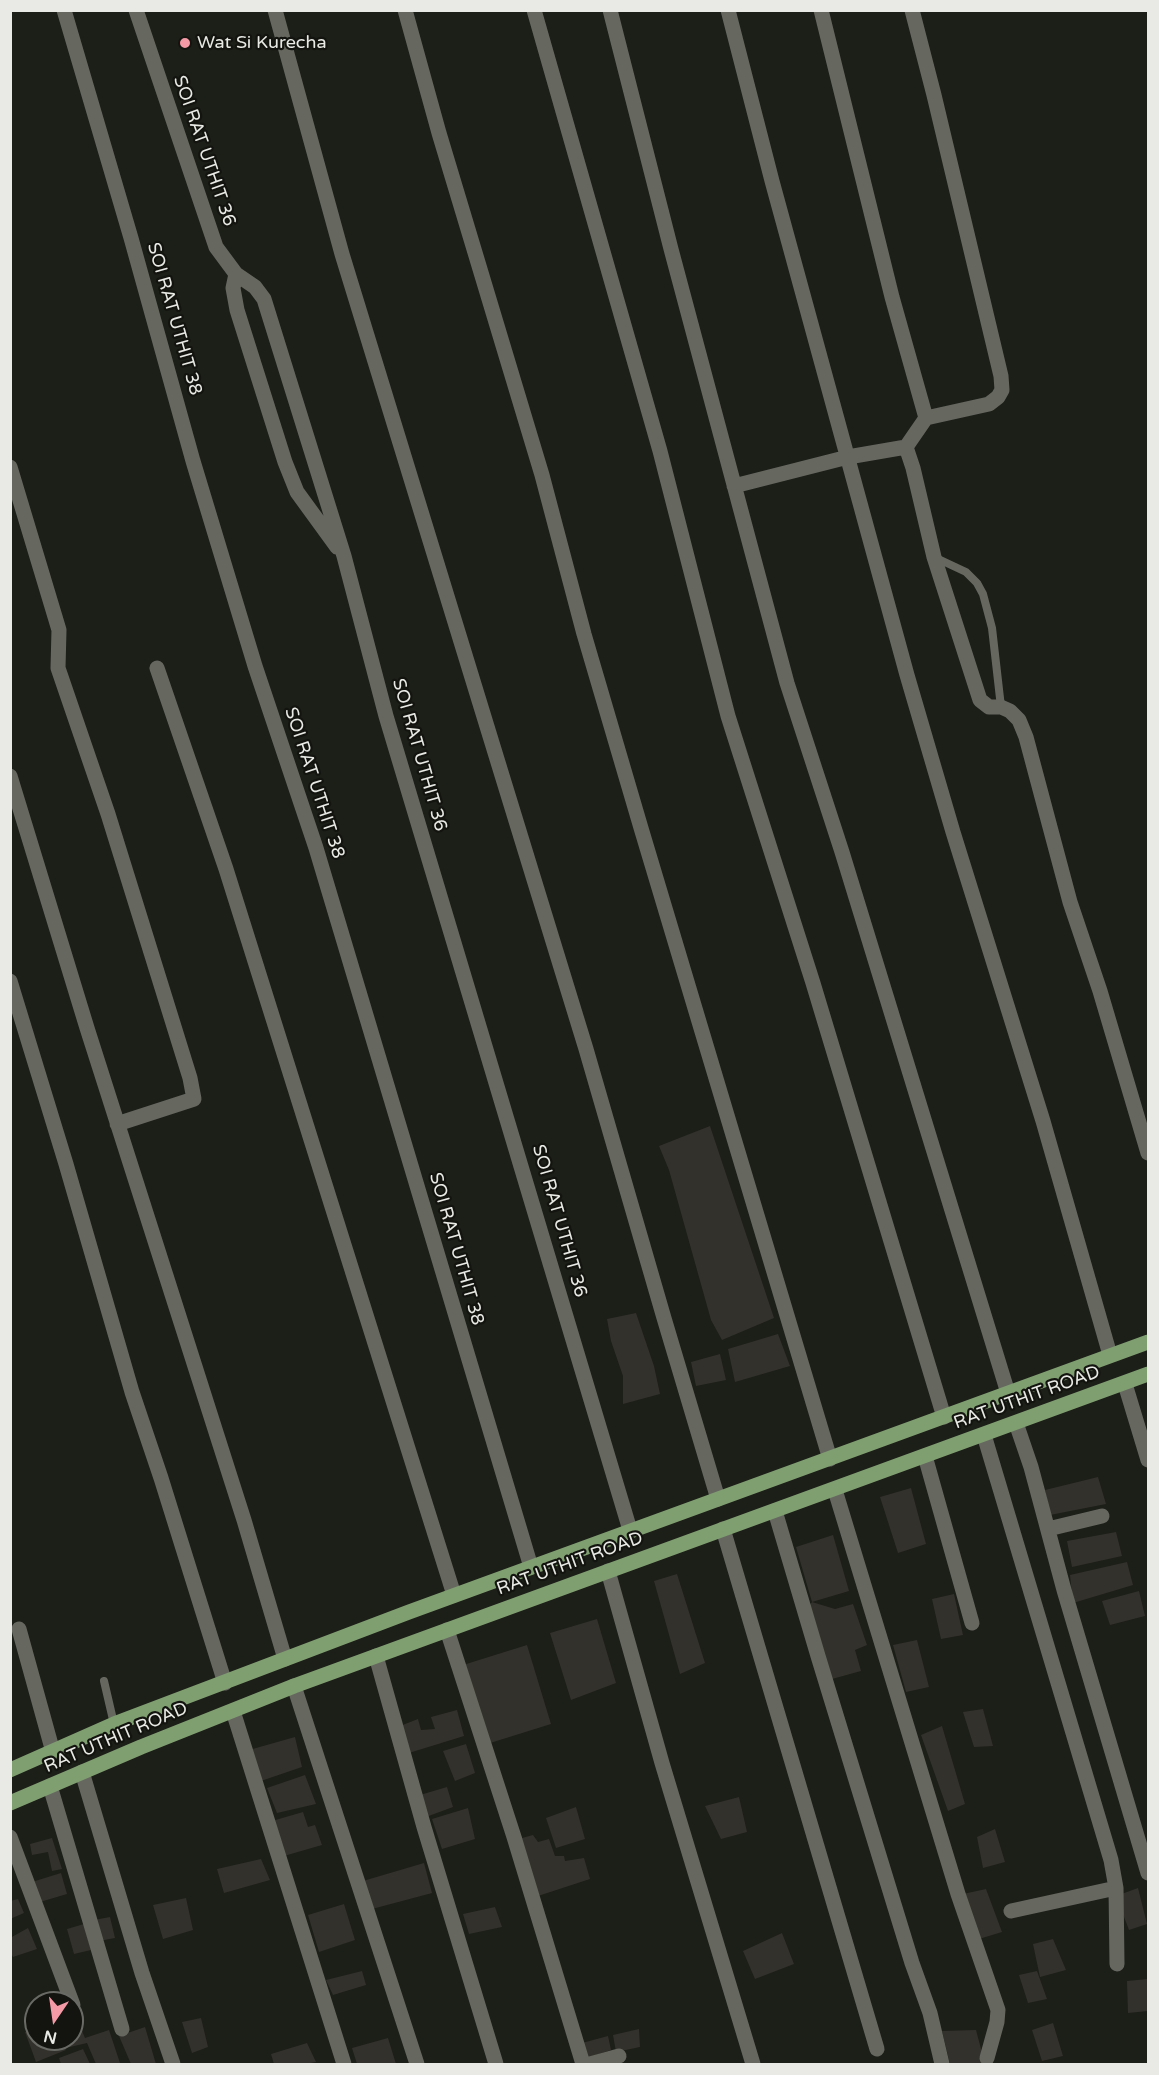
<!DOCTYPE html>
<html>
<head>
<meta charset="utf-8">
<style>
  body { margin:0 }
  #map { position:relative; width:1159px; height:2075px; overflow:hidden; background:#1c1e18; font-family:"Varela Round",sans-serif }
  canvas { display:block }
  .frame { position:absolute; inset:0; border:12px solid #e9eae6; pointer-events:none }
  .north { position:absolute; left:24px; top:1991px; width:60px; height:60px; box-sizing:border-box; background:#13140f; border:2px solid #696a65; border-radius:50%; rotate:193deg; font-size:16px; font-weight:700; line-height:24px; text-align:center; color:#e9eae6 }
  .north::after { content:''; display:block; margin:auto; width:21px; height:27px; background:#f49aa6; clip-path:polygon(50% 0,100% 100%,50% 72%,0 100%) }
</style>
</head>
<body>
<div id="map">
<canvas width="1159" height="2075"></canvas>
<div class="frame"></div>
<div class="north">N</div>
</div>
<script>
const c = document.querySelector('canvas').getContext('2d');
c.lineJoin = 'round';
function fill(path, color) { c.fillStyle = color; c.fill(path, 'evenodd'); }
const poly = rows => new Path2D(rows.map(r => 'M' + r).join(''));
function strokePath(path, color, width, dash) { c.strokeStyle = color; c.lineWidth = width; c.lineCap = dash ? 'butt' : 'round'; c.setLineDash(dash || []); c.stroke(path); }
function label(font, color, halo, rows, align = 'center') {
  c.font = font + ' "Varela Round",sans-serif'; c.lineWidth = 4.5; c.setLineDash([]); c.textBaseline = 'middle'; c.strokeStyle = halo; c.fillStyle = color; for (const [text, x, y, turn = 0] of rows) {
    c.save(); c.translate(x, y); c.rotate((+turn || 0) * Math.PI / 180); c.textAlign = isNaN(turn) ? turn : align; if (halo) c.strokeText(text, 0, 0); c.fillText(text, 0, 0); c.restore();
  }
}
fill(poly([
  [710,1126,774,1318,722,1340,711,1320,669,1170,659,1146],
  [636,1313,654,1366,660,1394,623,1404,623,1376,611,1341,607,1319],
  [778,1334,790,1366,735,1382,728,1349],
  [720,1354,726,1380,696,1386,691,1362],
  [1098,1477,1106,1504,1050,1515,1045,1490],
  [911,1488,926,1544,898,1553,880,1497],
  [1116,1532,1122,1556,1072,1567,1067,1541],
  [833,1535,849,1591,812,1602,796,1547],
  [1127,1562,1133,1585,1073,1603,1070,1575],
  [677,1574,705,1663,680,1674,654,1581],
  [1139,1591,1145,1616,1110,1625,1102,1601],
  [954,1594,963,1635,941,1639,932,1599],
  [812,1602,835,1609,853,1604,867,1645,855,1650,861,1671,832,1679,809,1606],
  [597,1619,616,1683,571,1700,550,1633],
  [917,1640,929,1687,906,1692,893,1645],
  [527,1645,551,1724,487,1744,463,1665],
  [983,1709,993,1746,974,1747,963,1712],
  [457,1710,464,1736,409,1753,400,1726,418,1719,421,1730,435,1729,431,1717],
  [942,1726,965,1804,948,1811,921,1735],
  [295,1737,302,1767,258,1782,249,1750],
  [466,1744,475,1773,455,1781,443,1751],
  [305,1775,316,1804,277,1813,267,1788],
  [447,1787,453,1807,426,1817,420,1795],
  [739,1797,747,1832,721,1839,705,1806],
  [576,1807,585,1839,556,1848,546,1818],
  [468,1808,475,1839,442,1849,432,1819],
  [303,1812,308,1827,315,1825,322,1845,284,1856,272,1821],
  [517,1823,522,1838,533,1835,538,1842,549,1839,555,1856,564,1856,565,1861,584,1858,590,1879,538,1896],
  [995,1829,1005,1862,983,1868,977,1837],
  [52,1838,62,1869,52,1871,48,1852,32,1855,30,1844],
  [261,1859,270,1880,224,1893,217,1869],
  [424,1863,432,1893,372,1909,363,1881],
  [61,1873,67,1894,40,1902,32,1882],
  [1138,1888,1147,1924,1129,1930,1116,1896],
  [986,1889,1002,1932,979,1939,963,1894],
  [186,1898,193,1930,163,1939,153,1905],
  [18,1899,24,1913,10,1919,10,1901],
  [344,1904,355,1940,319,1952,308,1915],
  [495,1907,502,1927,469,1934,463,1914],
  [110,1917,115,1938,99,1941,94,1920],
  [84,1924,91,1950,74,1954,67,1929],
  [28,1928,37,1949,13,1957,10,1951,10,1938],
  [782,1933,794,1964,755,1979,743,1951],
  [1053,1939,1066,1970,1040,1977,1033,1944],
  [362,1971,366,1985,333,1995,326,1980],
  [1037,1971,1047,1999,1028,2003,1019,1975],
  [1148,1979,1148,2011,1128,2013,1127,1981],
  [75,2014,85,2038,109,2030,120,2063,96,2064,87,2043,70,2047,66,2039,72,2039,72,2015],
  [201,2018,208,2047,192,2053,182,2022],
  [1053,2023,1063,2056,1042,2061,1032,2030],
  [145,2027,156,2064,131,2064,119,2036],
  [36,2028,36,2039,61,2039,66,2050,36,2062,25,2032],
  [639,2029,640,2047,616,2052,613,2035],
  [976,2030,985,2064,950,2064,942,2031],
  [608,2036,611,2050,587,2058,582,2043],
  [388,2038,396,2064,357,2064,352,2048],
  [307,2043,316,2062,305,2064,274,2064,271,2054],
  [83,2049,90,2064,61,2064,59,2058]
]), '#33312b');
strokePath(poly([
  [934,557,966,572,977,583,983,594,992,628,1001,707],
  [104,1681,114,1724]
]), '#666860', 8);
strokePath(poly([
  [64,10,131,238,193,461,255,666,316,848,531,1567],
  [136,10,216,247,236,274,255,287,264,299,344,556,386,716,630,1530],
  [275,10,342,254,586,1049,664,1318,718,1499],
  [405,10,439,133,542,475,584,634,641,828,830,1459],
  [534,10,660,451,728,716,813,983,944,1417],
  [610,10,671,249,787,683,842,852,1008,1393],
  [728,10,772,181,907,675,953,832,1043,1121,1110,1355],
  [821,10,892,297,926,418],
  [912,10,934,95,1001,376,1002,390,998,397,989,404,926,418,906,447,913,468,934,557,980,700,989,707,1001,707,1010,711,1019,720,1026,737,1070,902,1100,991,1148,1153],
  [236,274,233,288,237,310,285,462,297,492,337,547],
  [10,467,59,630,58,668,108,814,190,1078,194,1099,117,1124],
  [734,486,848,457,906,447],
  [157,668,226,869,454,1595],
  [10,776,87,1028,244,1520,285,1659],
  [10,981,66,1164,132,1392,161,1478,225,1683],
  [1125,1384,1148,1460],
  [1016,1423,1031,1467,1064,1590,1148,1873],
  [984,1435,1111,1860,1116,1888,1117,1964],
  [925,1456,972,1623],
  [835,1490,958,1894,998,2010,997,2022,987,2058],
  [775,1511,818,1656,912,1963,930,2013,942,2064],
  [723,1529,877,2049],
  [1048,1529,1102,1516],
  [608,1571,662,1763,753,2064],
  [19,1629,53,1752],
  [447,1630,514,1837,583,2064],
  [376,1656,424,1827,496,2064],
  [294,1686,417,2064],
  [233,1711,344,2064],
  [82,1772,142,1973,173,2064],
  [50,1786,122,2029],
  [10,1837,73,2005],
  [1011,1911,1116,1888],
  [590,2064,619,2056]
]), '#666860', 15);
strokePath(poly([
  [10,1770,114,1724,409,1612,1148,1342],
  [10,1803,141,1747,294,1686,1148,1374]
]), '#809f71', 15);
for (const [x, y, r, color] of [
  [185,43,6,"#f49aa6"]
]) { const dot = new Path2D(); dot.arc(x, y, r, 0, 2 * Math.PI); c.fillStyle = color; c.fill(dot); strokePath(dot, '#13140f', 2); }
label('18px', '#e9eae6', '#13140f', [
  ["Wat Si Kurecha",197,43]
], 'left');
label('18px', '#e9eae6', '#13140f', [
  ["SOI RAT UTHIT 36",204,151,71],
  ["SOI RAT UTHIT 38",174,319,74],
  ["SOI RAT UTHIT 36",419,755,74],
  ["SOI RAT UTHIT 38",314,783,72],
  ["SOI RAT UTHIT 36",559,1221,74],
  ["SOI RAT UTHIT 38",456,1249,74],
  ["RAT UTHIT ROAD",1027,1398,-20],
  ["RAT UTHIT ROAD",570,1564,-20],
  ["RAT UTHIT ROAD",116,1738,-23]
]);
</script>
</body>
</html>
